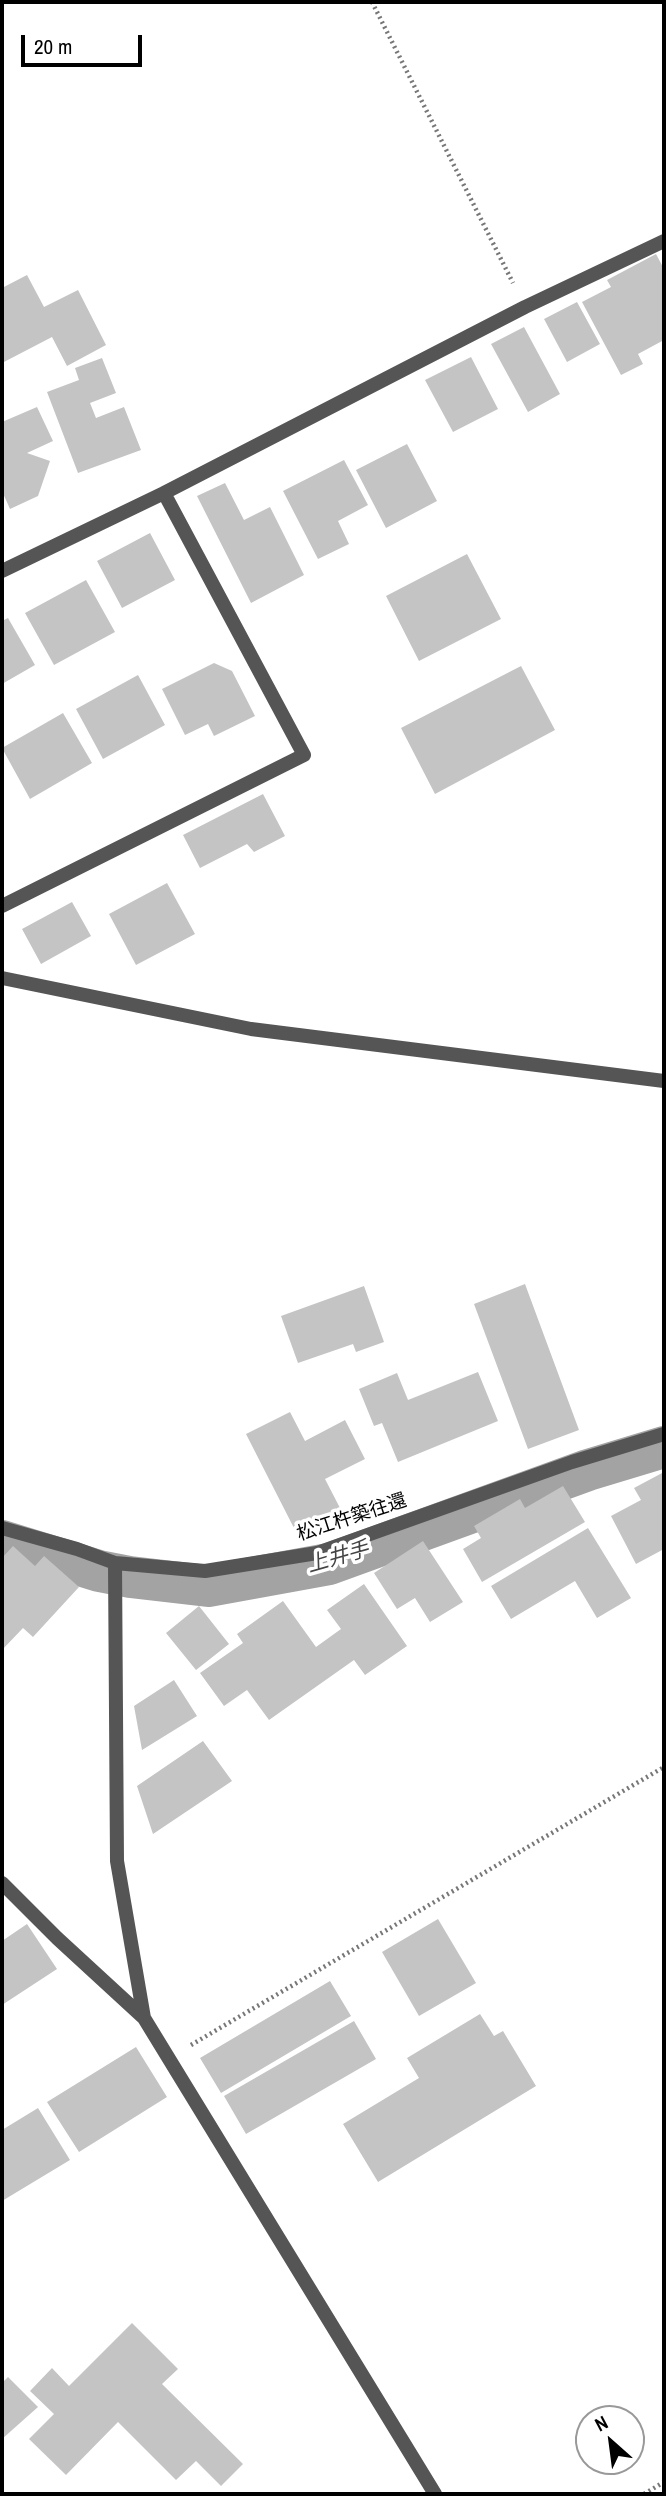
<!DOCTYPE html>
<html>
<head>
<meta charset="utf-8">
<style>
  body { margin:0 }
  #map { position:relative; width:666px; height:2496px; overflow:hidden; background:#fff; font-family:"Archivo Narrow",sans-serif }
  canvas { display:block }
  .frame { position:absolute; inset:0; border:4px solid #000; pointer-events:none }
  .north { position:absolute; left:575px; top:2405px; width:70px; height:70px; box-sizing:border-box; background:#fff; border:2px solid #999; border-radius:50%; rotate:332deg; font-size:19px; font-weight:700; line-height:28px; text-align:center; color:#000 }
  .north::after { content:''; display:block; margin:auto; width:24px; height:32px; background:#000; clip-path:polygon(50% 0,100% 100%,50% 72%,0 100%) }
  .scale { position:absolute; left:21px; top:35px; width:121px; height:32px; box-sizing:border-box; border:4px solid #000; border-top:0; padding-left:9px; font-size:21px; line-height:24px; white-space:nowrap; color:#000; -webkit-text-stroke:5px #fff; paint-order:stroke }
</style>
</head>
<body>
<div id="map">
<canvas width="666" height="2496"></canvas>
<div class="frame"></div>
<div class="north">N</div>
<div class="scale">20 m</div>
</div>
<script>
const c = document.querySelector('canvas').getContext('2d');
c.lineJoin = 'round';
const poly = rows => new Path2D(rows.map(r => 'M' + r).join(''));
function strokePath(path, color, width, dash) { c.strokeStyle = color; c.lineWidth = width; c.lineCap = dash ? 'butt' : 'round'; c.setLineDash(dash || []); c.stroke(path); }
function fill(path, color) { c.fillStyle = color; c.fill(path, 'evenodd'); }
function label(font, color, halo, rows, align = 'center') {
  c.font = font + ' "Archivo Narrow","Noto Sans JP",sans-serif'; c.lineWidth = 7; c.setLineDash([]); c.textBaseline = 'middle'; c.strokeStyle = halo; c.fillStyle = color; for (const [text, x, y, turn = 0] of rows) {
    c.save(); c.translate(x, y); c.rotate((+turn || 0) * Math.PI / 180); c.textAlign = isNaN(turn) ? turn : align; if (halo) c.strokeText(text, 0, 0); c.fillText(text, 0, 0); c.restore();
  }
}
strokePath(poly([
  [2,1541,99,1571,130,1577,208,1586,329,1564,588,1470,664,1447]
]), '#a3a3a3', 42);
fill(poly([
  [656,254,664,269,664,340,638,354,643,364,621,375,582,302,611,287,607,280],
  [27,275,44,307,78,290,106,345,67,366,52,337,2,363,2,288],
  [577,302,600,344,567,362,544,319],
  [524,327,560,394,528,412,491,344],
  [471,357,498,409,453,432,425,380],
  [102,358,116,393,90,403,96,418,124,407,141,450,78,473,47,392,79,380,75,368],
  [37,407,53,441,27,453,50,461,38,496,10,509,2,491,2,422],
  [407,444,437,501,386,528,356,470],
  [344,460,368,505,338,521,349,544,318,559,283,491],
  [225,483,244,520,270,507,304,575,251,603,197,496],
  [150,533,175,580,122,608,97,561],
  [467,554,501,619,419,661,386,596],
  [86,580,115,632,54,665,25,613],
  [8,618,35,665,2,684,2,621],
  [214,663,232,671,255,716,214,736,208,724,185,735,162,689],
  [521,666,555,730,435,794,401,728],
  [138,675,165,725,103,759,76,709],
  [63,713,92,763,30,799,2,748],
  [263,794,285,836,254,852,247,844,200,868,183,835],
  [167,883,195,934,136,965,109,914],
  [72,902,91,936,41,964,22,929],
  [525,1284,579,1430,528,1449,474,1304],
  [364,1286,384,1342,356,1352,353,1344,298,1363,281,1316],
  [478,1372,498,1421,398,1462,382,1423,374,1426,359,1389,397,1373,408,1400],
  [290,1412,305,1441,345,1420,365,1459,325,1479,340,1508,295,1530,246,1434],
  [664,1472,664,1549,636,1564,611,1516,641,1500,634,1488],
  [563,1486,585,1522,482,1582,463,1549,481,1538,474,1526,520,1499,525,1508],
  [588,1528,631,1598,597,1618,575,1581,511,1619,491,1586],
  [423,1541,463,1602,430,1622,415,1598,397,1609,374,1573],
  [13,1546,35,1566,44,1556,79,1587,33,1637,23,1628,2,1650,2,1558],
  [364,1584,407,1646,365,1675,354,1660,269,1720,247,1690,224,1706,200,1673,243,1643,237,1634,283,1601,316,1647,341,1629,327,1610],
  [199,1606,229,1644,196,1670,166,1633],
  [174,1680,197,1716,142,1750,134,1706],
  [203,1741,232,1781,153,1834,137,1786],
  [438,1919,476,1983,419,2016,382,1952],
  [27,1924,57,1969,2,2005,2,1941],
  [330,1981,351,2016,221,2093,200,2058],
  [480,2014,494,2036,503,2031,536,2086,378,2182,343,2124,419,2078,407,2058],
  [354,2021,376,2059,246,2134,224,2096],
  [136,2047,167,2097,79,2152,47,2102],
  [38,2108,70,2160,2,2201,2,2130],
  [132,2323,178,2369,162,2384,243,2464,221,2486,196,2461,176,2480,118,2422,66,2475,29,2439,54,2414,30,2391,52,2368,69,2386],
  [8,2377,38,2407,2,2439,2,2383]
]), '#c4c4c4');
strokePath(poly([
  [372,2,513,283],
  [191,2045,664,1767],
  [644,2494,664,2482]
]), '#777', 4.5, [2, 3.5]);
strokePath(poly([
  [2,571,164,493,525,307,664,241],
  [2,906,304,755,164,493],
  [2,978,251,1029,664,1081],
  [2,1528,77,1549,115,1563,205,1571,317,1553,572,1462,664,1434],
  [115,1563,117,1861,144,2018],
  [2,1883,57,1938,144,2018,435,2494]
]), '#555', 14);
label('19px', '#000', '#fff', [
  ["松江杵築往還",352,1518,-18]
]);
label('italic 21px', '#444', '#fff', [
  ["上井手",338,1558,-16]
]);
</script>
</body>
</html>
